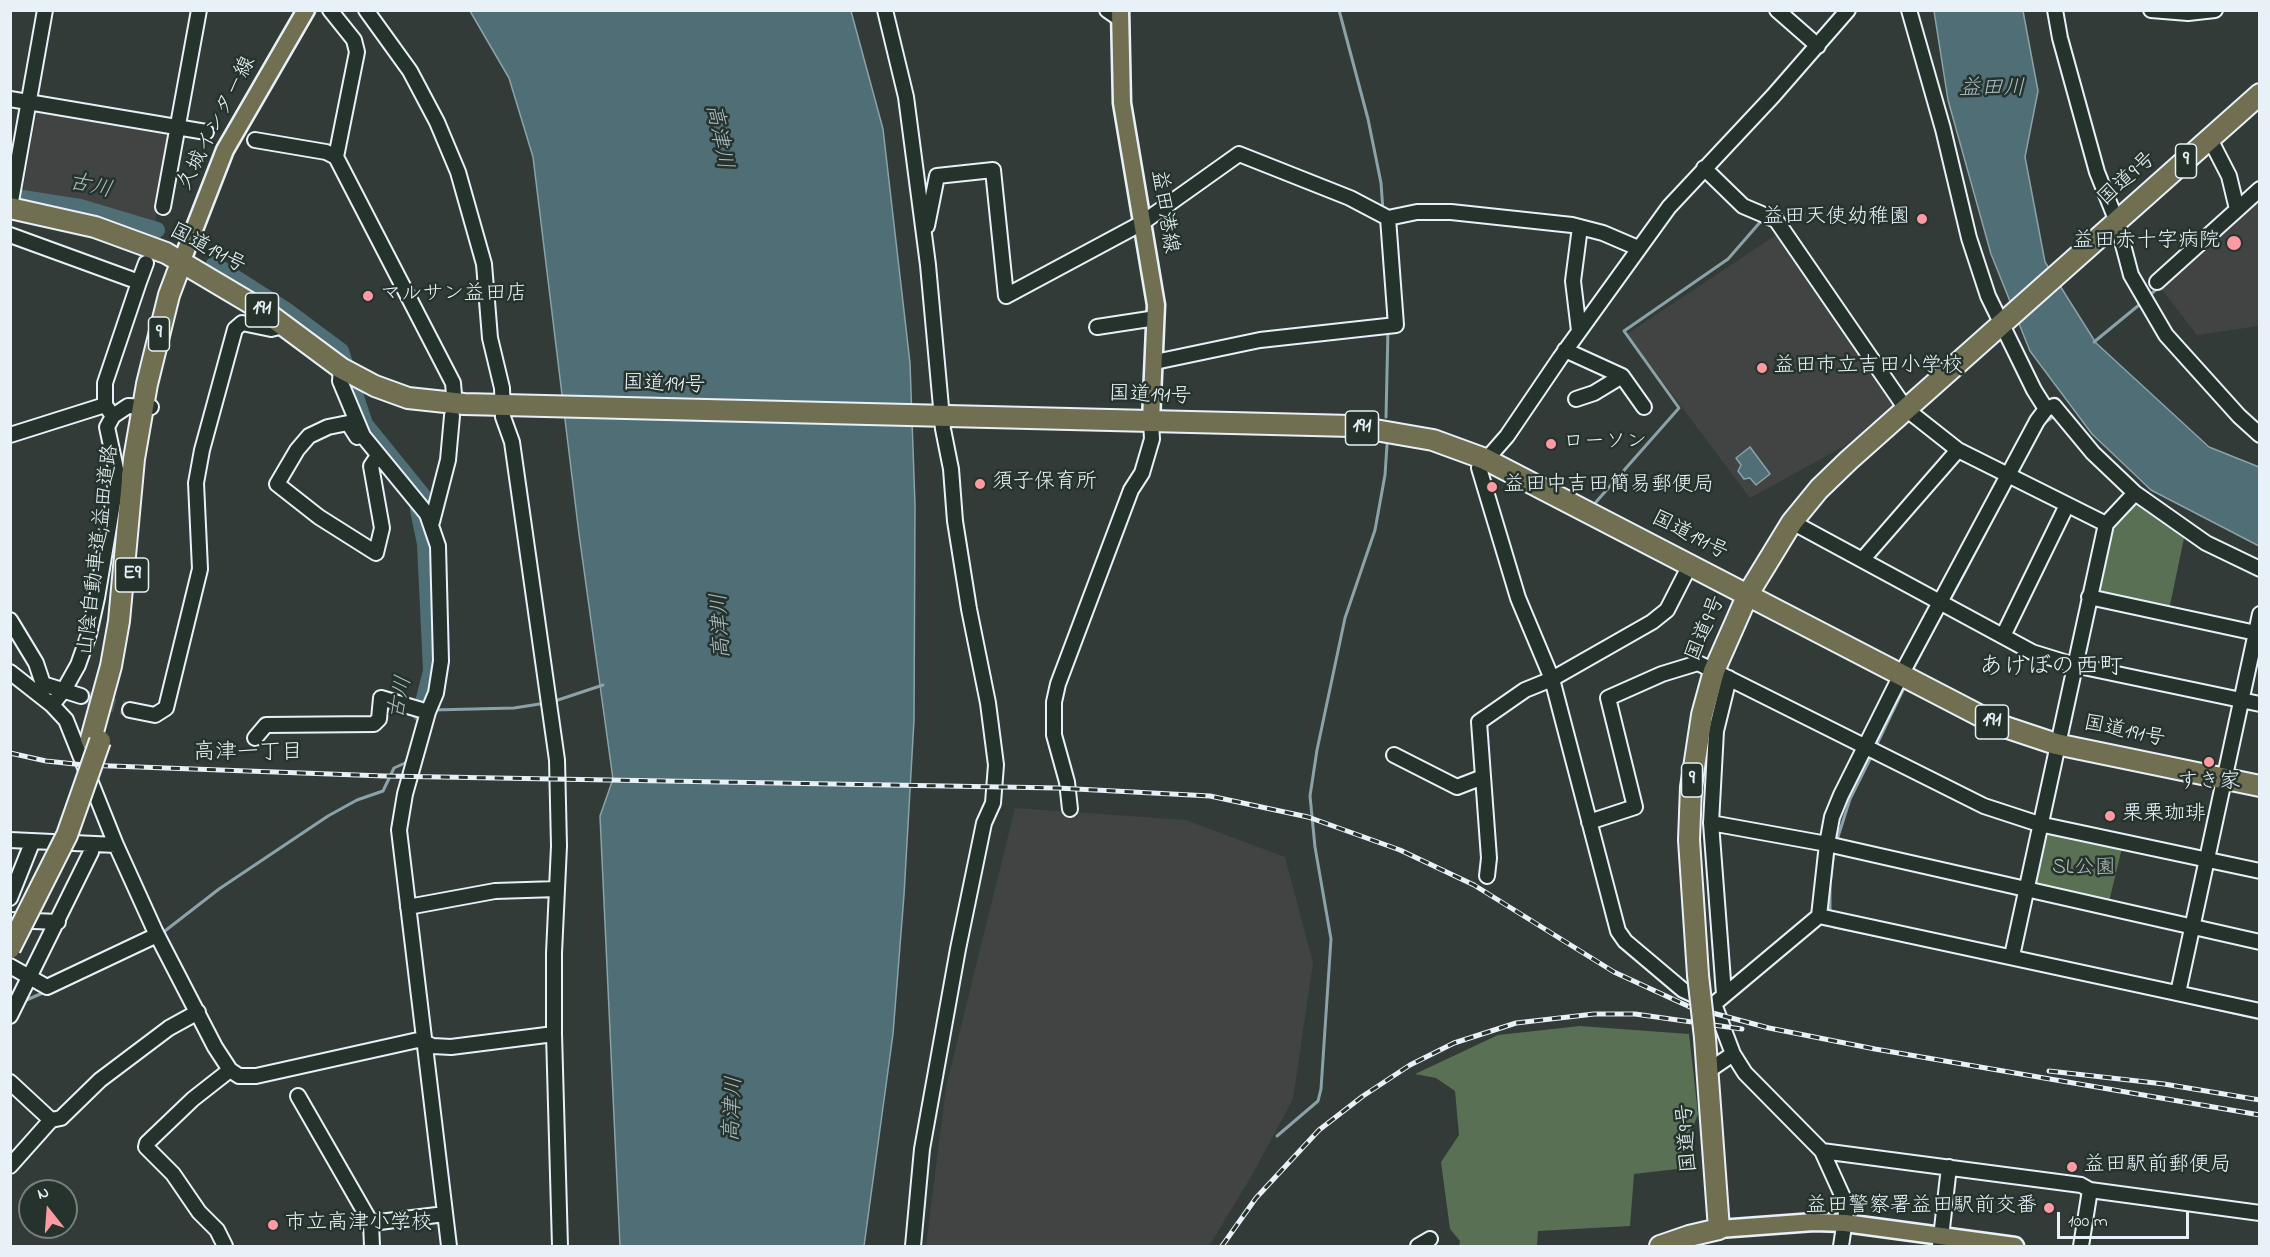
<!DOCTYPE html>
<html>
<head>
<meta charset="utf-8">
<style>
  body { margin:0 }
  #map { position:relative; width:2270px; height:1257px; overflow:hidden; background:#323b37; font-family:"Indie Flower",sans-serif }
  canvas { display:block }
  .frame { position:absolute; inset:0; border:12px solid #e8f1f8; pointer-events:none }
  .north { position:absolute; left:18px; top:1179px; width:60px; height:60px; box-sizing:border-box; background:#26332d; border:2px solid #747f7e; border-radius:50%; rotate:343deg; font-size:16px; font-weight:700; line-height:24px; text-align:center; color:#e8f1f8 }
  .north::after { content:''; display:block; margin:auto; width:21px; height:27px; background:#ff9aa2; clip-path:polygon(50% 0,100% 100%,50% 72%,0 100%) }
  .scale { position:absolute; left:2057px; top:1212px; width:132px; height:27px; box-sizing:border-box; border:3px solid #e8f1f8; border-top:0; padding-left:8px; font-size:18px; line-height:21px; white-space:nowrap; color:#e8f1f8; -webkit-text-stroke:4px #26332d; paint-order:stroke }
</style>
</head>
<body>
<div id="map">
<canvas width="2270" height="1257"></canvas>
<div class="frame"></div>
<div class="north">N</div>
<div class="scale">100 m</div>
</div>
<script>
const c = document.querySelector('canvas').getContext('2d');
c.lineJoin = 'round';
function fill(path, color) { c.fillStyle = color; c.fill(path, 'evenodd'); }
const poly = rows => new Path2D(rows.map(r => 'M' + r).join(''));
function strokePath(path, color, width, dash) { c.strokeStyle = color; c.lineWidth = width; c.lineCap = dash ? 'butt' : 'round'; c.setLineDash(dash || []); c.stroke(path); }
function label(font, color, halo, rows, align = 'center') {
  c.font = font + ' "Indie Flower","Klee One",sans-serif'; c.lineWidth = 5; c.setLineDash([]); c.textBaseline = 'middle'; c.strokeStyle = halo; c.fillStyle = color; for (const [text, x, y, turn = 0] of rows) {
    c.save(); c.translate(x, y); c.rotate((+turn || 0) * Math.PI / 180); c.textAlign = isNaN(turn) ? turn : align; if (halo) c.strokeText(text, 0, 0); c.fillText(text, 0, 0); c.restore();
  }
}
fill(poly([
  [37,112,171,136,155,224,89,206,22,194],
  [2259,199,2259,326,2197,335,2159,286],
  [1779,233,1895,403,1848,444,1750,498,1627,334],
  [1015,808,1186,820,1285,857,1313,963,1293,1099,1251,1177,1209,1246,926,1246,946,1087]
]), '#414443');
fill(poly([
  [2134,502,2184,538,2169,610,2098,591,2112,528],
  [2045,832,2122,848,2108,906,2032,889],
  [1580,1026,1689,1034,1698,1114,1677,1169,1634,1174,1630,1226,1538,1231,1537,1246,1459,1246,1460,1241,1450,1229,1441,1162,1459,1135,1455,1091,1436,1078,1415,1074,1498,1035]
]), '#597054');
const water = poly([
  [470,11,851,11,883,129,910,363,915,505,914,720,904,895,893,1034,864,1246,620,1246,600,816,613,779,579,534,533,157,509,78,470,11],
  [1934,11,2023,11,2038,91,2025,157,2045,262,2096,343,2209,447,2259,467,2259,546,2151,490,2092,434,2030,351,1991,254,1948,100,1934,11],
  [1750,447,1770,474,1756,485,1750,478,1744,479,1738,471,1741,465,1736,458,1750,447]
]);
fill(water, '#4f6e75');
strokePath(water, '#8ca2a9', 1.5);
strokePath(poly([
  [1339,10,1368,119,1381,183,1383,211],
  [1387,293,1388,322],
  [2151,294,2158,288],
  [2094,342,2139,305],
  [1386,417,1388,329],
  [2040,426,2057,414],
  [1596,502,1679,408,1624,331,1728,259,1762,220],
  [1949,602,2012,483],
  [1914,667,1944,610],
  [552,702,603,685],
  [433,710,514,708,546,703],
  [1876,746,1903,690],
  [1836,843,1850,799,1872,755],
  [1830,910,1830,885,1834,850],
  [1834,927,1921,945],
  [161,934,219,889,328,816,357,800,383,791,394,768,405,763,410,756],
  [2141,992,2260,1019],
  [24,1001,45,992],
  [1277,1136,1318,1101,1321,1089,1331,939,1315,847,1310,796,1317,750,1345,618,1375,530,1385,475,1387,445]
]), '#8ca2a9', 3);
strokePath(poly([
  [10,196,80,207,157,230],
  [214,264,286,310,341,351,365,424,425,498,418,510,425,544,431,671,420,714]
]), '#4f6e75', 16);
strokePath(poly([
  [81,696,130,710]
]), '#4d5654', 14, [14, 7]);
const minor = poly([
  [330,10,354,40,357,52,336,157],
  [366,10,410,71,437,122,458,172,484,264,490,338,502,388,503,417,512,442,557,760,559,846,554,953,554,1034,560,1246],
  [885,10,906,97,928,265,943,429,951,469,955,521,969,609,988,703,996,765,993,803,984,823,958,949,922,1149,913,1246],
  [1107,10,1120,19],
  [1777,10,1818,46],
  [1909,10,1943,129,1969,238,1988,296,2034,390,2046,409],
  [2055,10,2060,38,2097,172,2117,222,2131,275,2166,335,2239,416,2260,435],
  [2151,10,2188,13,2215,10],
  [10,99,206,132],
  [2210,139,2229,176,2237,209],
  [255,140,326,152,336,157,453,383,454,395],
  [1704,168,1743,206,1776,220,1906,409,1958,450,2106,524],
  [10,207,45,10],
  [163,207,199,10],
  [927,226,937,176,993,170,1006,296,1142,223,1239,154,1350,198,1388,218,1417,212,1451,212,1572,225,1603,233,1638,248],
  [10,235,139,282,146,263],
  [2157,282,2260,189],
  [1097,327,1156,318],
  [1579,331,1573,281,1580,227],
  [1565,350,1622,376,1644,407],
  [1155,362,1260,340,1396,325,1388,218],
  [341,368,340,381,363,436,427,514,438,546,441,661,436,693,428,712,405,794,399,830,449,1246],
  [1576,399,1594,393,1622,376],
  [113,416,105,405,105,383,139,282],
  [10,435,105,405],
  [357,437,348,423,328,427,309,436,297,450,277,484,319,517,376,553,382,528,371,466,378,456],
  [432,522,448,460,452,416],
  [1792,522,2032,652,2074,665,2260,704],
  [1862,560,1958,450],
  [2089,597,2256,633],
  [10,620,36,663,43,684,81,696],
  [2003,636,2067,505],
  [10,672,52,705,66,720,116,845,155,931,215,1047,230,1070,239,1076,256,1076,418,1040,433,1046,451,1047,554,1034],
  [52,705,64,690,78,665,89,634,97,598,115,491,116,469,107,427,113,416,128,406,151,407],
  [130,710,155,715,166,708,200,569,196,483,202,450,235,329,242,323,271,329,283,326],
  [255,738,266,725,374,724,379,719,381,698,428,712],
  [1394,755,1457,787,1483,777],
  [1070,809,1067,782,1054,735,1054,702,1058,684,1131,490,1142,473,1152,439,1151,421],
  [1589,822,1635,807,1608,698,1662,674,1698,663,1984,806,2039,824,2260,871],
  [1711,823,1827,844,2260,942],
  [10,840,116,845],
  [1487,876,1489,858,1479,722,1525,690,1552,679,1652,622,1667,610,1691,563],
  [10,898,32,843],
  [408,907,495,891,557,889],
  [1819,916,2260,1011],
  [10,920,58,922],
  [2012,956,2106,524,2135,493],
  [10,966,47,987,157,935],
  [2178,993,2260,614],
  [1724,994,1711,823,1716,731,1729,678],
  [1707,1001,1683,990,1625,941,1618,931,1552,679,1518,598,1479,468,1507,436,1560,358,1669,207,1773,96,1848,10],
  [10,1016,91,852,92,846],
  [1708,1071,1733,1054],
  [10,1082,51,1120],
  [298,1096,371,1223,372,1246],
  [1822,1151,2081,1185,2090,1190,2260,1213],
  [10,1166,51,1120,61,1118,100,1080,169,1028,198,1012],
  [371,1223,445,1214],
  [225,1246,217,1230,199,1212,173,1174,146,1147,147,1143,193,1099,230,1070],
  [1418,1246,1430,1239],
  [1841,1246,1847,1206,1822,1151,1745,1073,1733,1054,1714,1004,1819,916,1827,844,1832,817,1841,795,1901,675,2037,421,2046,409,2054,406,2093,453,2135,493,2206,543,2260,569],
  [1940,1246,1949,1167],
  [2081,1246,2090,1190]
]);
const major = poly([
  [1120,10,1122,103,1156,305,1151,421],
  [181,263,225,150,306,10],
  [1719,1229,1814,1222,1845,1223,2015,1246]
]);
const highway = poly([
  [10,208,95,227,166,253,267,313,341,368,375,386,408,398,464,404,1352,426,1433,440,1485,459,1996,724,2056,744,2260,786],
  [91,739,111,666,119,621,134,459,147,384,169,295,181,263],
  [1698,975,1689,840,1691,787,1702,715,1714,671,1748,594,1792,522,1819,489,1849,460,2260,94],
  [1660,1246,1689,1236,1719,1229,1705,1038]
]);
strokePath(minor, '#e8f1f8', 18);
strokePath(major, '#e8f1f8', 21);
strokePath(highway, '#e8f1f8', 24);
strokePath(minor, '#26332d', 14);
strokePath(major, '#716f52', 16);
strokePath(highway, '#716f52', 20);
const rail = poly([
  [10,753,46,761,84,765,384,776,1057,788,1210,796,1308,817,1400,850,1474,885,1614,972,1690,1007,1769,1028,1875,1049,2260,1115],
  [2049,1071,2164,1084,2260,1100],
  [1222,1246,1256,1198,1319,1130,1363,1096,1410,1065,1454,1043,1516,1023,1594,1014,1635,1014,1742,1029]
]);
strokePath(rail, '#e8f1f8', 5);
strokePath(rail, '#26332d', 3, [9]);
const highwayBridge = poly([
  [10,948,67,835,100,741],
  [1698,975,1705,1038]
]);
strokePath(highwayBridge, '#e8f1f8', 24, []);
strokePath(highwayBridge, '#716f52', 20);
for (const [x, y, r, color] of [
  [1922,219,6,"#ff9aa2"],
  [2234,243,8,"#ff9aa2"],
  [368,296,6,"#ff9aa2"],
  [1762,368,6,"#ff9aa2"],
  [1551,444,6,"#ff9aa2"],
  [980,484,6,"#ff9aa2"],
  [1492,487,6,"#ff9aa2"],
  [2209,762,6,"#ff9aa2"],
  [2110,816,6,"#ff9aa2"],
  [2072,1167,6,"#ff9aa2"],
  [2049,1208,6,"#ff9aa2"],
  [273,1225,6,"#ff9aa2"]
]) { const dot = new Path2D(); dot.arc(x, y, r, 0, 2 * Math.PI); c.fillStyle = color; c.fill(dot); strokePath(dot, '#26332d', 2); }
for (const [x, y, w] of [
  [2186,161,21],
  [262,310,33],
  [159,334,21],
  [1362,428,33],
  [132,575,33],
  [1992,722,33],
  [1692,780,21]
]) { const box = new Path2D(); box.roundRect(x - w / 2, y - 17, w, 34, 4.5); c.fillStyle = '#26332d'; c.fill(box); strokePath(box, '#e8f1f8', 1.5); }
label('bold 20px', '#e8f1f8', null, [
  ["9",2186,161],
  ["191",262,310],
  ["9",159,334],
  ["191",1362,428],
  ["E9",132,575],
  ["191",1992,722],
  ["9",1692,780]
]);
label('21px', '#e8f1f8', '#26332d', [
  ["久城インター線",218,124,-63],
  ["国道9号",2128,180,-42],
  ["益田港線",1163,212,81],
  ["国道191号",207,250,28],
  ["国道191号",664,386,2],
  ["国道191号",1150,397,2],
  ["国道191号",1689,537,27],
  ["山陰自動車道;益田道路",100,550,-83],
  ["国道9号",1707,629,-67],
  ["国道191号",2124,733,12],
  ["国道9号",1689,1138,-94]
]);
label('21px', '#e8f1f8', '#26332d', [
  ["益田天使幼稚園",1910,219,"right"],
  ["益田赤十字病院",2220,243,"right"],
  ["マルサン益田店",380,296],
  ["益田市立吉田小学校",1774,368],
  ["ローソン",1563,444],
  ["須子保育所",992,484],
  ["益田中吉田簡易郵便局",1504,487],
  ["すき家",2209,784,"center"],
  ["栗栗珈琲",2122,816],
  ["益田駅前郵便局",2084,1167],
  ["益田警察署益田駅前交番",2037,1208,"right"],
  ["市立高津小学校",285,1225]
], 'left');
label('21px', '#afbdb6', '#26332d', [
  ["SL公園",2084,870]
]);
label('italic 22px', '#abbdc4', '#26332d', [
  ["益田川",1992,90],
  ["高津川",717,137,79],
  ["古川",90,188,13],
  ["高津川",723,626,-93],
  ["古川",402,698,-78],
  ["高津川",735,1109,-87]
]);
label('22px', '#e8f1f8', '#26332d', [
  ["高津一丁目",248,754]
]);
label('24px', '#e8f1f8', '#26332d', [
  ["あけぼの西町",2051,669]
]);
</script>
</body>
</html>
